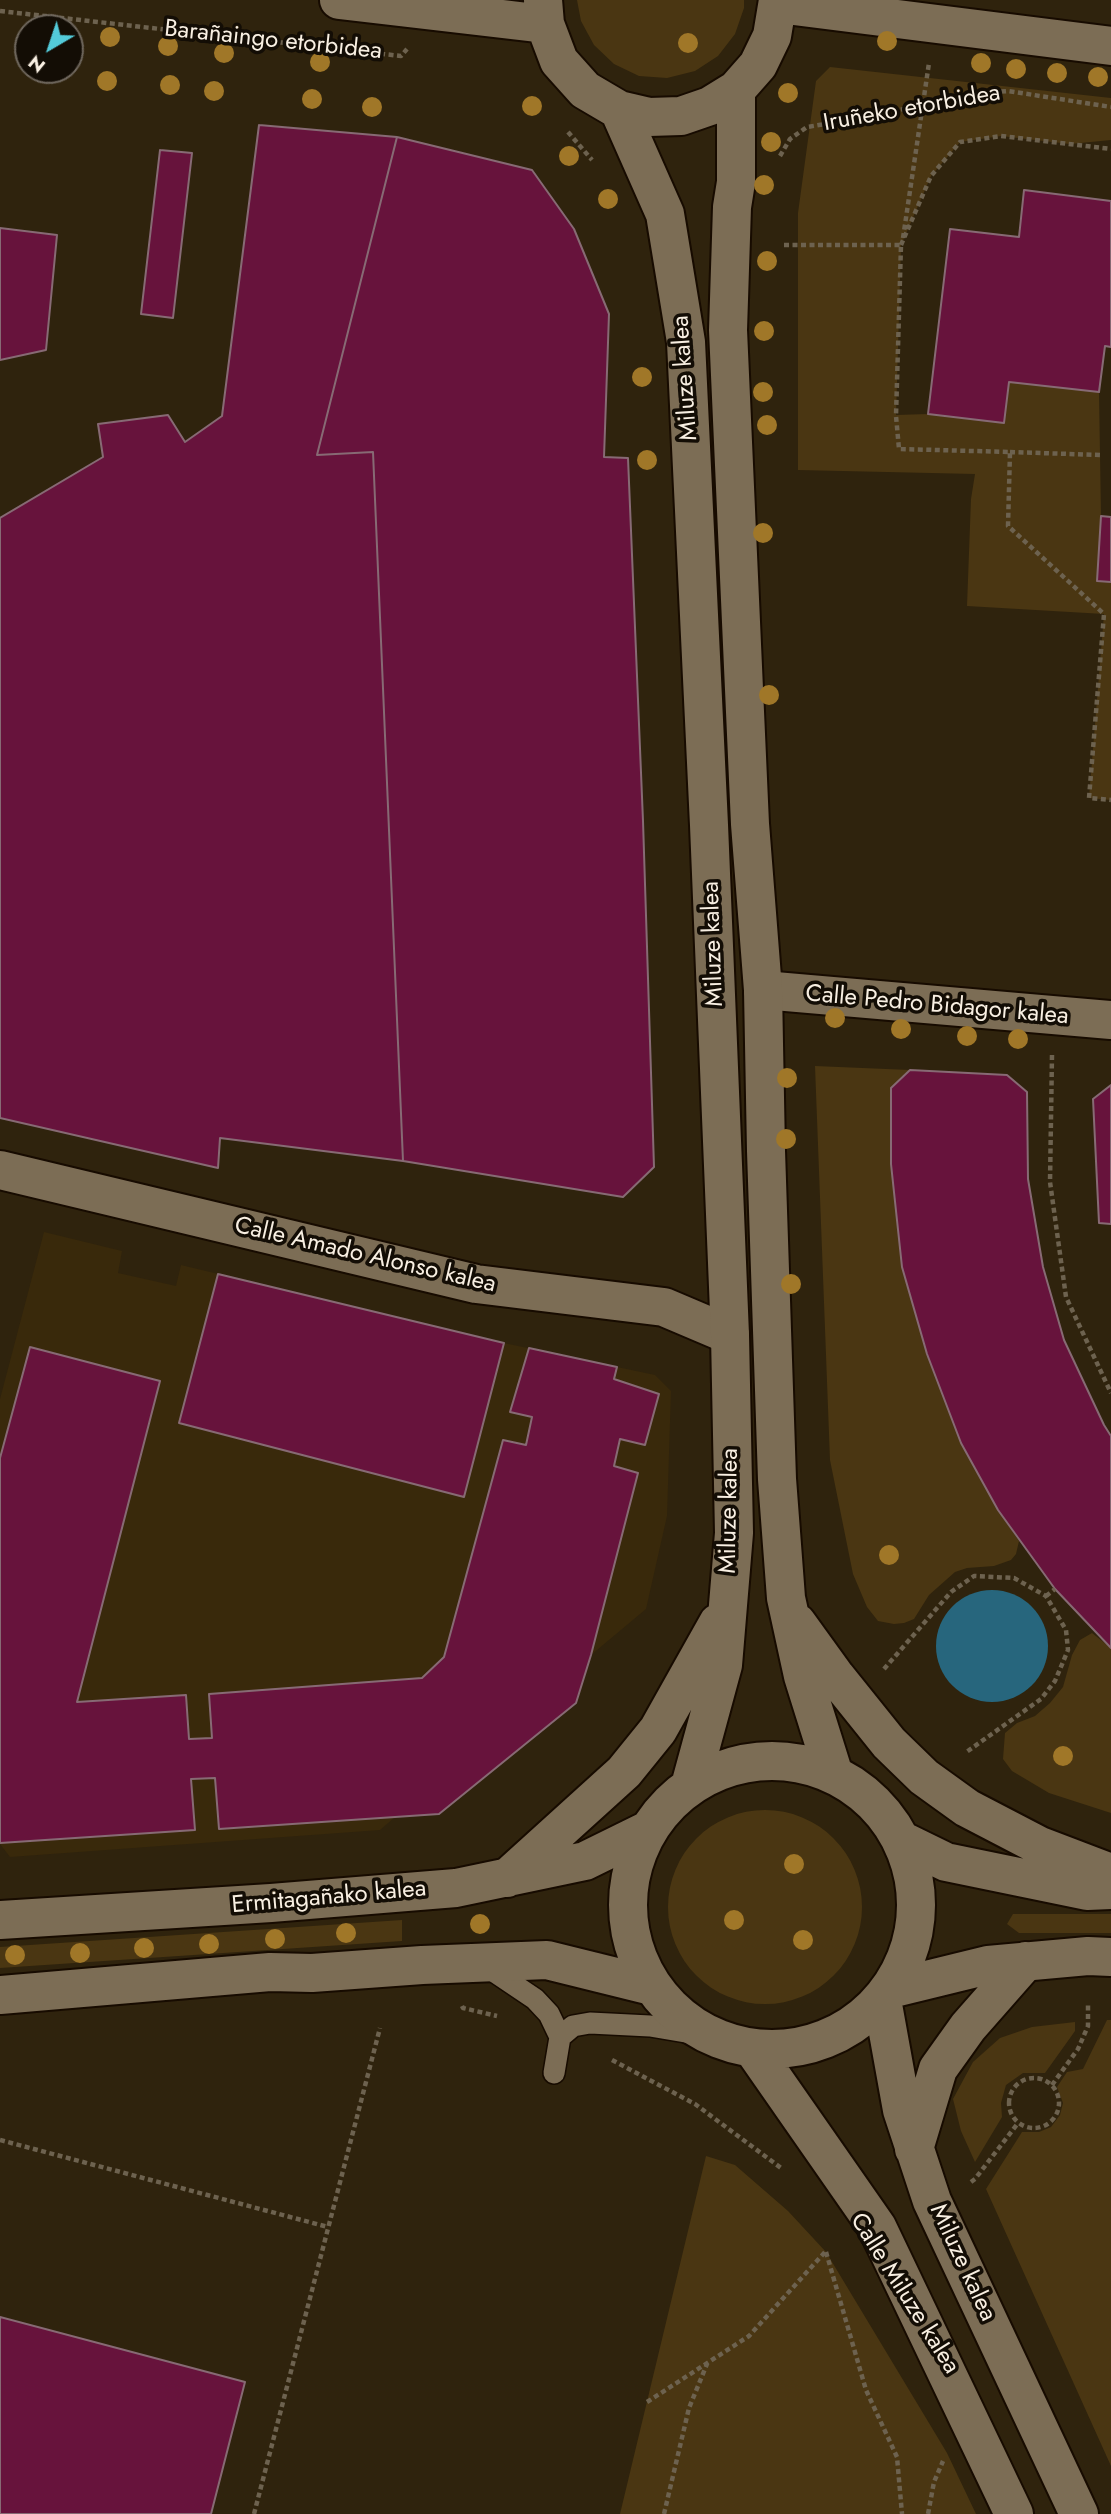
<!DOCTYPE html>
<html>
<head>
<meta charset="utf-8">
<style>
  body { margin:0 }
  #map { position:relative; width:1111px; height:2514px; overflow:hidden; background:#2f230d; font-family:Jost,sans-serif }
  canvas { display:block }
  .north { position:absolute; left:14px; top:14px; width:70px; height:70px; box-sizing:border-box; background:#130d05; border:2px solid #6f675d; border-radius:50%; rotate:219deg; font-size:19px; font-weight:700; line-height:28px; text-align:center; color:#f8efe2 }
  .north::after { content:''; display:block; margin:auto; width:24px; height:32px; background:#53cbda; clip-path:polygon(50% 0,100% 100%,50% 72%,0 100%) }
</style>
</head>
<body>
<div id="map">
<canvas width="1111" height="2514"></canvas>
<div class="north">N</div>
</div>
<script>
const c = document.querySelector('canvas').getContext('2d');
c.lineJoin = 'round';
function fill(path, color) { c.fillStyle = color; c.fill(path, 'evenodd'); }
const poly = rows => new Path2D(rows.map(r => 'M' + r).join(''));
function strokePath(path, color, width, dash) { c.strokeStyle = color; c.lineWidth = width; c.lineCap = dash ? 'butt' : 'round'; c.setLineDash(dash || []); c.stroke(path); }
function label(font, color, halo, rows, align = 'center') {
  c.font = font + ' Jost,sans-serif'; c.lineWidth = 7; c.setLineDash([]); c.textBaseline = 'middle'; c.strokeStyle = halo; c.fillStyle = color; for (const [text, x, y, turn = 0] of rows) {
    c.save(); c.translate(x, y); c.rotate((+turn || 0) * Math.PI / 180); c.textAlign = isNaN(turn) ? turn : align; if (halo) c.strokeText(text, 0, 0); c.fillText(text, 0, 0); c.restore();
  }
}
fill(poly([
  [44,1232,122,1251,118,1273,176,1286,181,1265,504,1343,655,1375,671,1391,667,1516,646,1609,591,1655,576,1703,439,1814,395,1817,380,1830,10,1857,0,1844,0,1399]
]), '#39290b');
fill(poly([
  [577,0,744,0,744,8,735,34,718,56,695,71,667,78,639,76,614,64,594,45,581,21],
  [830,67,1111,98,1111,140,1070,144,1001,136,960,142,931,176,901,245,896,415,928,414,1003,423,1009,382,1099,392,1101,516,1097,581,1111,582,1111,800,1089,798,1104,614,967,606,971,499,975,474,798,470,798,213,816,81],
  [815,1066,910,1070,902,1267,927,1354,961,1443,998,1510,1019,1541,1016,1554,1011,1560,994,1566,967,1568,955,1572,929,1595,914,1619,904,1623,894,1624,878,1621,867,1607,853,1574,830,1460],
  [1092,1633,1111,1648,1111,1813,1049,1793,1012,1771,1003,1759,1005,1733,1017,1723,1035,1716,1050,1703,1063,1687,1072,1655,1080,1640],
  '668 1907a97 97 0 1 1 194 0a97 97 0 1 1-194 0Z',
  [1013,1914,1111,1914,1111,1933,1019,1933,1007,1924],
  [402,1920,402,1941,0,1968,0,1947],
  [1107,2020,1111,2020,1111,2466,986,2189,1022,2132,1039,2132,1051,2127,1060,2115,1063,2103,1057,2087,1067,2072,1083,2069],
  [1075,2022,1075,2031,1045,2073,1023,2073,1006,2085,1001,2103,1002,2117,975,2162,961,2131,953,2099,973,2062,1000,2038,1032,2027],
  [706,2156,735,2165,788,2211,826,2252,947,2453,976,2514,620,2514]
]), '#4a3612');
fill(poly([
  '936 1646a56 56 0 1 1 112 0a56 56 0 1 1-112 0Z'
]), '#27667d');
const building = poly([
  [259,125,397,137,317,455,373,452,403,1161,220,1138,218,1168,0,1118,0,518,103,457,98,424,168,415,185,442,222,416,259,125],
  [397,137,532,170,574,229,609,314,604,457,628,458,643,821,654,1167,623,1197,403,1161,373,452,317,455,397,137],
  [160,150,192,153,173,318,141,314,160,150],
  [1024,190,1111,201,1111,347,1105,346,1099,392,1009,382,1004,423,928,414,950,229,1019,237,1024,190],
  [0,228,57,235,46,350,0,360,0,228],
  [1101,516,1111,517,1111,582,1097,581,1101,516],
  [910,1070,1007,1075,1027,1092,1028,1179,1043,1267,1064,1340,1104,1425,1111,1436,1111,1648,1055,1589,998,1510,961,1443,927,1354,902,1267,891,1164,891,1088,910,1070],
  [1111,1085,1111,1224,1099,1223,1093,1099,1111,1085],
  [218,1274,504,1343,464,1497,179,1423,218,1274],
  [30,1347,160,1381,77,1702,186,1695,189,1739,212,1738,209,1694,422,1678,444,1657,503,1440,526,1445,532,1417,510,1412,529,1348,617,1367,614,1379,659,1394,645,1445,620,1439,614,1466,638,1473,591,1655,576,1703,439,1814,219,1829,215,1778,191,1779,195,1830,0,1843,0,1458,30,1347],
  [0,2317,245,2382,211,2514,0,2514,0,2317]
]);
fill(building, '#67133c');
strokePath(building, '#876a74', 2);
const lane = poly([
  [486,1966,535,1999,549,2014,560,2037,554,2073],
  [560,2037,573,2026,590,2023,650,2026,709,2036]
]);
const street = poly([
  [763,990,1111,1020],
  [0,1170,476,1284,664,1307,730,1335]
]);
const secondary = poly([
  [339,0,545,24],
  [543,0,545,24,559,61,585,90,619,110,649,117,681,116,710,106,736,90,758,65,772,36,778,0],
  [778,4,1111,46],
  [736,90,736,182,732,207,728,330,750,824,763,990,766,1151,777,1479,786,1598,803,1676,834,1775],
  [619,110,665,214,686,342,709,825,730,1335,734,1533,723,1665,690,1786],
  [797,1623,836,1677,889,1743,924,1777,967,1808,1040,1846,1111,1873],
  '628 1905a144 144 0 1 1 288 0a144 144 0 1 1-288 0Z',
  [901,1840,946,1862,1087,1891,1111,1890],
  [507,1878,624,1772,658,1730,718,1623],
  [0,1920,271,1903,456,1888,585,1861,648,1830],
  [890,1989,988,1965,1088,1956,1111,1957],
  [0,1995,270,1972,312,1973,422,1965,547,1960,652,1986],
  [882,1999,902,2110,932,2201,1079,2514],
  [753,2049,877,2227,1014,2514],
  [914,2149,938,2069,968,2027,1026,1961]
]);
strokePath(lane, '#170b00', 24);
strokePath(street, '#170b00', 42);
strokePath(secondary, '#170b00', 42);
strokePath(poly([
  [0,11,401,56,407,49],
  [568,132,592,160],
  [780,156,790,139,807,127,863,118,972,94,1008,91,1111,107],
  [903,238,929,63],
  [784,245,901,245,896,416,899,449,1010,452,1008,526,1104,614,1089,798,1111,800],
  [901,245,931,176,960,142,1001,136,1111,149],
  [1010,452,1100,455],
  [1052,1055,1050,1182,1066,1297,1111,1393],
  [1046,1596,1055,1589],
  [884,1669,951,1592,974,1576,1014,1578,1046,1596,1066,1630,1068,1650,1055,1681,1041,1699,965,1753],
  [462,2006,463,2008,497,2016],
  [612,2060,695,2104,781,2168],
  '1009 2103a25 25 0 1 1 50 0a25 25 0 1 1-50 0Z',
  [1052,2085,1078,2049,1088,2026,1088,2002],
  [0,2140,328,2227],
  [971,2182,975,2179,1018,2123],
  [826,2252,866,2390,897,2457,902,2514],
  [647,2402,749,2336,825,2252],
  [254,2514,380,2028],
  [664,2514,689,2408,707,2364],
  [928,2514,934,2482,943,2461]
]), '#6d624f', 4.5, [5, 3.5]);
strokePath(lane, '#7c6d55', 21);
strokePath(street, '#7c6d55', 38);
strokePath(secondary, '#7c6d55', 38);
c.fillStyle = '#a07728';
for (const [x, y] of [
  [110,37],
  [887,41],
  [688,43],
  [168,46],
  [224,53],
  [320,62],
  [981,63],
  [1016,69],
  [1057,73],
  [1098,77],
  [107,81],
  [170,85],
  [214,91],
  [788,93],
  [312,99],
  [532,106],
  [372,107],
  [771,142],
  [569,156],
  [764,185],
  [608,199],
  [767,261],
  [764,331],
  [642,377],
  [763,392],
  [767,425],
  [647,460],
  [763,533],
  [769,695],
  [835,1018],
  [901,1029],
  [967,1036],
  [1018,1039],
  [787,1078],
  [786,1139],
  [791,1284],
  [889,1555],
  [1063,1756],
  [794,1864],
  [734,1920],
  [480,1924],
  [346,1933],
  [275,1939],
  [803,1940],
  [209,1944],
  [144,1948],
  [80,1953],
  [15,1955]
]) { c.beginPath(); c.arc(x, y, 10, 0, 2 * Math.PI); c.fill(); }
label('24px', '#f8efe2', '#130d05', [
  ["Barañaingo etorbidea",273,41,6],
  ["Iruñeko etorbidea",912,109,-10],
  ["Miluze kalea",686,378,-94],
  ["Miluze kalea",714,944,-92],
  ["Calle Pedro Bidagor kalea",937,1006,5],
  ["Calle Amado Alonso kalea",365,1256,13],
  ["Miluze kalea",730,1511,-89],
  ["Ermitagañako kalea",329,1898,-5],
  ["Miluze kalea",962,2263,65],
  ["Calle Miluze kalea",904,2294,58]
]);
</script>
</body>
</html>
